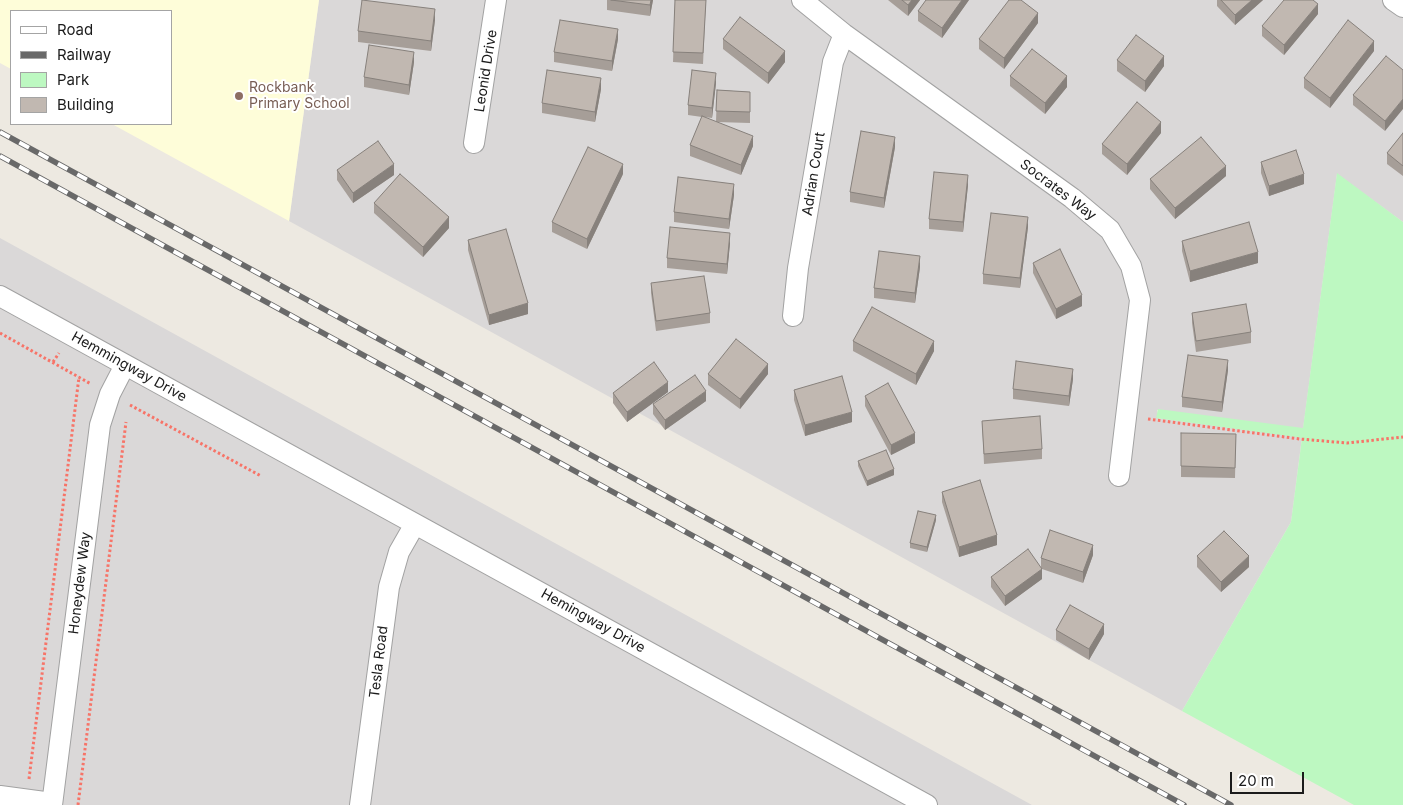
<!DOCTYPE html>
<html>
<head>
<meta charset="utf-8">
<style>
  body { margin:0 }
  #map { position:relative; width:1403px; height:805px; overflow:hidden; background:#ede9e1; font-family:Inter,sans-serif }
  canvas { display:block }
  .legend { position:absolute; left:10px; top:10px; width:162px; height:115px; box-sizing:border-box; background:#fff; border:1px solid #a4a4a4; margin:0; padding:6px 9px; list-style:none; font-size:15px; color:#1b1b1b }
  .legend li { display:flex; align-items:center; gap:10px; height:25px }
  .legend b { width:25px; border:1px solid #a4a4a4 }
  .scale { position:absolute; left:1230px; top:772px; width:74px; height:22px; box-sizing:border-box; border:2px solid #1b1b1b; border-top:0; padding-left:6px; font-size:15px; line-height:18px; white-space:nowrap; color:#1b1b1b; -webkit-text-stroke:4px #fff; paint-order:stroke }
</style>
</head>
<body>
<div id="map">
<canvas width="1403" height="805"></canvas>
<ul class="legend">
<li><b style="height:6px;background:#fff"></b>Road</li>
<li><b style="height:6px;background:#696969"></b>Railway</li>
<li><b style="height:14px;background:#bdf8c1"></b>Park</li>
<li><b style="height:14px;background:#c1b8b1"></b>Building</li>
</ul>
<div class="scale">20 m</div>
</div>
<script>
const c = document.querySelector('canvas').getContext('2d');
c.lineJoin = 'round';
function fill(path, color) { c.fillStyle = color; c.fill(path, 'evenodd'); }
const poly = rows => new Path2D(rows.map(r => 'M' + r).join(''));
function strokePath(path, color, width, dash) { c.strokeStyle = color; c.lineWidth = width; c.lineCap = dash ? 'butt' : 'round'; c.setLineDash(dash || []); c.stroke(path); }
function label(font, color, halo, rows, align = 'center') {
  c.font = font + ' Inter,sans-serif'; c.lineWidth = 4; c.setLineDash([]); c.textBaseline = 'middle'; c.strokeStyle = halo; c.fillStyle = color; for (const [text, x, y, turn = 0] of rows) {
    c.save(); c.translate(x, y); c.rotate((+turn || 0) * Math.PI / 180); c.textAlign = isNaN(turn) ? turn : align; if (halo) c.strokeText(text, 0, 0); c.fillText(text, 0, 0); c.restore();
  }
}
fill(poly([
  [319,0,1403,0,1403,222,1337,174,1303,429,1157,410,1157,418,1302,437,1291,522,1182,711,289,221],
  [0,238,267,385,1032,805,0,805]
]), '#dad8d8');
fill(poly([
  [0,0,319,0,289,221,112,124,171,124,171,11,11,11,11,69,0,63]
]), '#fefdd9');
fill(poly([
  [1337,173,1403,222,1403,805,1354,805,1182,711,1291,522,1302,438,1156,418,1158,409,1303,428]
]), '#bdf8c1');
const street = poly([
  [802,0,844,34,1072,198,1110,230,1131,266,1140,300,1119,476],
  [1393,0,1403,7],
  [474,143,496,0],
  [0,296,927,805],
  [793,316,798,268,833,62,844,34],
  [0,796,52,803],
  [52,805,100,425,110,394,125,365],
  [360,805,389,587,399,552,415,524]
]);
strokePath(street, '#a2a2a2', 22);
strokePath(poly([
  [0,333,91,384],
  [53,362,59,353],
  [130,405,261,476],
  [1148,419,1300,439,1347,443,1403,437],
  [29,779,79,377],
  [78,805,126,422]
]), '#f77468', 3, [2.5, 2.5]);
strokePath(street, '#fff', 20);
const rail = poly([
  [0,132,1231,805],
  [0,156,1184,805]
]);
strokePath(rail, '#696969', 5.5);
strokePath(rail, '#fff', 4, [11]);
fill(poly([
  [607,0,653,0,650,16,607,10],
  [675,0,706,0,703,64,673,62],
  [888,0,920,0,908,16],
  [969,0,942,38,918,21,918,11],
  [1217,0,1263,0,1235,25,1217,6],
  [1318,14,1284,55,1262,36,1262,26],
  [435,20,431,51,358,42,358,31],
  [1038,23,1004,69,979,49,979,39],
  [618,39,612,71,554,62,554,52],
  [723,39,785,62,768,84,723,49],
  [1374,51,1330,108,1304,88,1304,78],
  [1386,56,1385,131,1353,105,1353,95],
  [1117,60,1164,66,1145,92,1117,71],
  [414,62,409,95,364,87,364,77],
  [1010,76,1067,87,1045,114,1010,86],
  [716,83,712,118,704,117,753,146,741,175,690,156,690,145,702,117,688,115,688,105],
  [601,89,595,122,542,113,542,103],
  [717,90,750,92,750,123,716,122],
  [1161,133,1127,175,1102,154,1102,144],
  [1403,133,1403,176,1387,164,1387,153],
  [895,147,884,208,850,202,850,192],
  [1261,162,1304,184,1269,196,1261,173],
  [337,170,394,175,353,203,337,180],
  [623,174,587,249,552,232,552,222],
  [1226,176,1175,219,1150,189,1150,179],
  [968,185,963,232,929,229,929,219],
  [734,195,729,229,674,222,674,212],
  [374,203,449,228,423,257,374,213],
  [1028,227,1020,288,983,284,983,274],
  [468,240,528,314,489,325,468,250],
  [1182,241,1258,263,1190,282,1182,251],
  [730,243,727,274,667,268,667,258],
  [1033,263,1082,306,1056,319,1033,273],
  [920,267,915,303,874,298,874,288],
  [651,283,710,313,710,323,656,331,651,293],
  [1192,313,1251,332,1251,343,1196,352,1192,323],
  [853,341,934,351,916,385,853,351],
  [1228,370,1222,412,1182,407,1182,397],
  [708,374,768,374,740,409,708,385],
  [1073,379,1069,406,1013,399,1013,389],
  [794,390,852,422,805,436,794,400],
  [668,392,627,422,613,403,613,393],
  [865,396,915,443,891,455,865,406],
  [706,401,665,430,653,414,653,404],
  [982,421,1042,449,1042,459,984,464],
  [1236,434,1235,478,1181,477,1181,466],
  [858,461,894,475,867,486,858,466],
  [942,492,997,545,959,557,942,502],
  [936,520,927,552,910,548,910,543],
  [1093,555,1083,583,1042,569,1042,579,1005,606,991,587,991,577,1041,567,1041,558],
  [1197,556,1249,567,1221,592,1197,567],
  [1056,630,1104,634,1089,660,1056,640]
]), '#a69e98');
fill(poly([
  [651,0,653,0,650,16,650,5],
  [912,0,920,0,908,16,908,5],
  [962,0,969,0,942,38,942,28],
  [1252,0,1263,0,1235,25,1235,15],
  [1318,4,1318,14,1284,55,1284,45],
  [435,9,435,20,431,51,431,41],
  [1038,13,1038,23,1004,69,1004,58],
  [618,29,618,39,612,71,612,61],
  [1374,41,1374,51,1330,108,1330,98],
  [785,51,785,62,768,84,768,73],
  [414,52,414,62,409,95,409,85],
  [1164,56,1164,66,1145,92,1145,81],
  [716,73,716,83,712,118,712,108],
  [1067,76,1067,87,1045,114,1045,103],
  [601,78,601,89,595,122,595,112],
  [1403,99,1403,109,1385,131,1385,121],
  [1161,122,1161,133,1127,175,1127,164],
  [753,136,753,146,741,175,741,165],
  [895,137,895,147,884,208,884,198],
  [394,164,394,175,353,203,353,193],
  [623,164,623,174,587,249,587,239],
  [1226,166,1226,176,1175,219,1175,208],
  [1304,174,1304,184,1269,196,1269,186],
  [968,175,968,185,963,232,963,222],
  [734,184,734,195,729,229,729,219],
  [449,217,449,228,423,257,423,247],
  [1028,217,1028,227,1020,288,1020,278],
  [730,233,730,243,727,274,727,264],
  [1258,252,1258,263,1190,282,1190,271],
  [920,256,920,267,915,303,915,293],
  [1082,295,1082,306,1056,319,1056,309],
  [528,303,528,314,489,325,489,315],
  [934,341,934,351,916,385,916,374],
  [1228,360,1228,370,1222,412,1222,402],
  [768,364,768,374,740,409,740,399],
  [1073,369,1073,379,1069,406,1069,396],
  [668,382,668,392,627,422,627,412],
  [706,391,706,401,665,430,665,420],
  [852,412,852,422,805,436,805,425],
  [915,433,915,443,891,455,891,445],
  [894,469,894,475,867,486,867,481],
  [936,515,936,520,927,552,927,547],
  [997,535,997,545,959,557,959,547],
  [1093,545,1093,555,1083,583,1083,572],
  [1249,556,1249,567,1221,592,1221,582],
  [1042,569,1042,579,1005,606,1005,596],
  [1104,624,1104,634,1089,660,1089,649]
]), '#87817c');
const building = poly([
  [362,0,435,9,431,41,358,31,362,0],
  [611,0,651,0,650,5,611,0],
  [675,0,706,0,703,53,673,52,675,0],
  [902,0,912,0,908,5,902,0],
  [926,0,962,0,942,28,918,11,926,0],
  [1009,0,1021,0,1038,13,1004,58,979,39,1009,0],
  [1221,0,1252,0,1235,15,1221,0],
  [1284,0,1313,0,1318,4,1284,45,1262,26,1284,0],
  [740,17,785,51,768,73,723,39,740,17],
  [560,20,618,29,612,61,554,52,560,20],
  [1348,20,1374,41,1330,98,1304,78,1348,20],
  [1136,35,1164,56,1145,81,1117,60,1136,35],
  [369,45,414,52,409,85,364,77,369,45],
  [1032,49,1067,76,1045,103,1010,76,1032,49],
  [1386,56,1403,70,1403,99,1385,121,1353,95,1386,56],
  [547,70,601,78,595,112,542,103,547,70],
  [692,70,716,73,712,108,688,105,692,70],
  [717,90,750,92,750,112,716,111,717,90],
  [1137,102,1161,122,1127,164,1102,144,1137,102],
  [702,116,753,136,741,165,690,145,702,116],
  [861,131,895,137,884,198,850,192,861,131],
  [1403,133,1403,166,1387,153,1403,133],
  [1201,137,1226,166,1175,208,1150,179,1201,137],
  [378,141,394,164,353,193,337,170,378,141],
  [588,147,623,164,587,239,552,222,588,147],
  [1296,150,1304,174,1269,186,1261,162,1296,150],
  [934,172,968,175,963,222,929,219,934,172],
  [400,174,449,217,423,247,374,203,400,174],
  [678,177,734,184,729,219,674,212,678,177],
  [991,213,1028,217,1020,278,983,274,991,213],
  [1249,222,1258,252,1190,271,1182,241,1249,222],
  [670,227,730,233,727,264,667,258,670,227],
  [506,229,528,303,489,315,468,240,506,229],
  [1060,249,1082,295,1056,309,1033,263,1060,249],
  [879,251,920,256,915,293,874,288,879,251],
  [704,276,710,313,656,321,651,283,704,276],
  [1246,304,1251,332,1196,341,1192,313,1246,304],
  [872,307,934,341,916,374,853,341,872,307],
  [736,339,768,364,740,399,708,374,736,339],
  [1188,355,1228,360,1222,402,1182,397,1188,355],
  [1016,361,1073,369,1069,396,1013,389,1016,361],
  [654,362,668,382,627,412,613,393,654,362],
  [695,375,706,391,665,420,653,404,695,375],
  [842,376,852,412,805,425,794,390,842,376],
  [888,383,915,433,891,445,865,396,888,383],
  [1040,416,1042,449,984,454,982,421,1040,416],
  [1181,433,1236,434,1235,468,1181,466,1181,433],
  [886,450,894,469,867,481,858,461,886,450],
  [980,480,997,535,959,547,942,492,980,480],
  [918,511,936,515,927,547,910,543,918,511],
  [1050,530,1093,545,1083,572,1041,558,1050,530],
  [1224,531,1249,556,1221,582,1197,556,1224,531],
  [1028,549,1042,569,1005,596,991,577,1028,549],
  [1070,605,1104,624,1089,649,1056,630,1070,605]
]);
fill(building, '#c1b8b1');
strokePath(building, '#87817c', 1);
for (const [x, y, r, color] of [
  [239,96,5,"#8d6e63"]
]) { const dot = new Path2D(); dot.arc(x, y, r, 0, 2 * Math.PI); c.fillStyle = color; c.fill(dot); strokePath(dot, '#fff', 2); }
label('14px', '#1b1b1b', '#fff', [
  ["Leonid Drive",486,71,-81],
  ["Adrian Court",814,174,-81],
  ["Socrates Way",1058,190,37],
  ["Hemmingway Drive",129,367,29],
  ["Honeydew Way",80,583,-83],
  ["Hemingway Drive",593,621,29],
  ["Tesla Road",379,662,-83]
]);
label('14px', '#785e54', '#fff', [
  ["Rockbank",249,88],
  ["Primary School",249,104]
], 'left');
</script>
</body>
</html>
